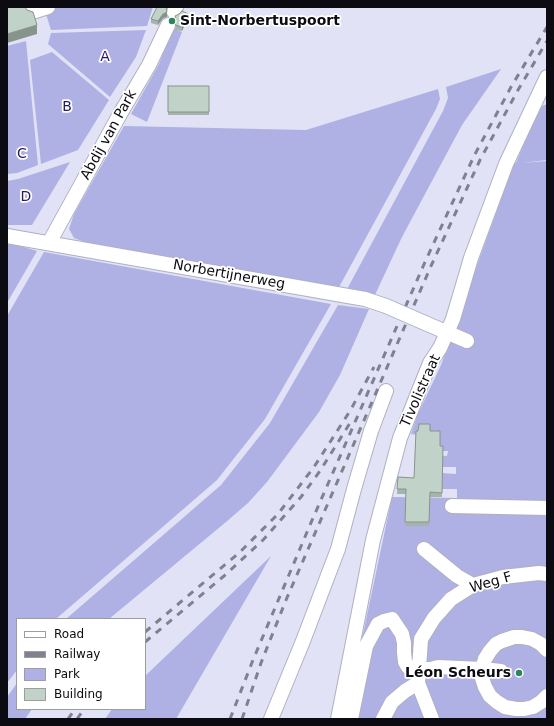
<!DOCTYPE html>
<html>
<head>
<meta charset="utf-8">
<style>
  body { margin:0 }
  #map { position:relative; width:554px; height:726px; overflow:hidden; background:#e1e2f5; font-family:"DejaVu Sans",sans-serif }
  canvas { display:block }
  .frame { position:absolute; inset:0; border:8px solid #0b0b11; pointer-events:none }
  .legend { position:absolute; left:16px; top:618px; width:130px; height:92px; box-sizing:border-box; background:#fff; border:1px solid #9d9da0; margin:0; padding:5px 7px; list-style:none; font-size:12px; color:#0b0b11 }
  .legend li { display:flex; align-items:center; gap:8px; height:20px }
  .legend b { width:20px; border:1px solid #9d9da0 }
</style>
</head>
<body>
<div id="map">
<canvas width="554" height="726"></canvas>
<div class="frame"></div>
<ul class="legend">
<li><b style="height:5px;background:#fff"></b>Road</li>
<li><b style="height:5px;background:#80818e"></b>Railway</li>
<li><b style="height:11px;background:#afb1e5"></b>Park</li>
<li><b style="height:11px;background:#c1d3c8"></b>Building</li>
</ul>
</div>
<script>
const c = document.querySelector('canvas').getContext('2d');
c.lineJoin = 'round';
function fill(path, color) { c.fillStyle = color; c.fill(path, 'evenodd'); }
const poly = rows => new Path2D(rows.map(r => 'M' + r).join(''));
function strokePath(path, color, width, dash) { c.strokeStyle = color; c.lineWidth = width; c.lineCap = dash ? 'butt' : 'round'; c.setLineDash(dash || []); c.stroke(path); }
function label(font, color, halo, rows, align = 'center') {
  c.font = font + ' "DejaVu Sans",sans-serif'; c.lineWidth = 3.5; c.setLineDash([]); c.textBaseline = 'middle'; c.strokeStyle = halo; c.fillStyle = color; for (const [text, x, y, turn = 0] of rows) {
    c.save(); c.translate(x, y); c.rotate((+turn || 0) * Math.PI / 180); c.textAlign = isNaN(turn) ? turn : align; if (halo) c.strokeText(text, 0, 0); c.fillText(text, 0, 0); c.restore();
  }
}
fill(poly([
  [59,7,153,7,147,26,51,30,45,11],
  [172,28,182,32,147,122,131,114,159,64],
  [146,30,136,57,110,97,48,44,51,33],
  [26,41,38,165,17,173,7,174,7,46],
  [52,52,109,100,78,150,41,164,30,60],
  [501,69,462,125,402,237,374,297,346,291,443,111,448,98,446,87],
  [438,89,440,99,436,109,338,289,87,243,74,238,69,229,74,214,124,126,306,130],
  [547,104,547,160,521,163,547,161,547,719,345,719,392,497,457,498,457,489,442,489,442,487,440,487,442,473,456,474,456,467,442,467,431,455,447,456,448,451,440,451,418,435,411,434,417,416,441,365,514,163,516,163,533,122,542,106],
  [70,162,32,225,7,225,7,181,18,179],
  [7,242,37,251,7,303],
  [44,252,331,304,265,419,217,480,56,619,17,619,17,670,7,683,7,316],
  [338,305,369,309,340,375,319,412,267,482,248,503,226,522,109,619,66,619,221,485,270,423],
  [271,556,176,719,105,719,112,709,145,709,145,676],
  [17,683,17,709,32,709,25,719,7,719,7,697]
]), '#afb1e5');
const minor = poly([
  [32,12,48,7],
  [174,12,176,7],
  [7,236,365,299,386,306],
  [49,243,120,114,149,65,168,25],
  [425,323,467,341],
  [452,506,547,508],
  [424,549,457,576,473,585],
  [547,650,541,644,532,639,522,637,514,637,502,641,496,644,490,651,485,659,482,669,482,678,485,687,490,696,497,702,505,707,516,709,524,709,533,707,541,702,547,696],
  [271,719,303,641,338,549,354,489,371,431,386,391],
  [338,719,373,540,400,438,430,363,440,348,453,319,471,258,506,164,547,77],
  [351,719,366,646,378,624,384,621,392,619,402,634,404,643,404,652,405,662,408,667,413,669,431,669,438,667,482,669,501,671],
  [383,719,392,702,405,691,418,683],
  [432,719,418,683,421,639,434,618,451,599,473,585,503,577,539,573,547,574]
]);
strokePath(minor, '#afb0c2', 16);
strokePath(minor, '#fff', 14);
strokePath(poly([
  [145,632,239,553,278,514,314,467,350,411,374,367],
  [145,642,224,576,264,539,301,497,320,471,350,423],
  [68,719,75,709],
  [77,719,84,709],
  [230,719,253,660,310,525,425,262,474,156,511,87,547,27],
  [242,719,261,663,286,600,431,266,480,160,518,90,547,41]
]), '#80818e', 3, [7, 7]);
const minorBridge = poly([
  [386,306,425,323]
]);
strokePath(minorBridge, '#afb0c2', 16, []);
strokePath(minorBridge, '#fff', 14);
fill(poly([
  [166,7,167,17,163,18,158,25,151,23,151,19],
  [175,16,188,18,182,31,175,30,176,23],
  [168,86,209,86,209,115,168,115],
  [430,431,440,446,443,446,442,497,430,497,429,526,405,526,406,494,397,494,398,477,414,478]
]), '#a6b5ac');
fill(poly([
  [166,7,166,12,167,12,167,17,163,18,158,25,158,21],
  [188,14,188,18,182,31,182,27],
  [37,25,37,34,7,43,7,34]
]), '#87948c');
const building = poly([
  [7,7,25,7,27,10,33,12,37,25,7,34,7,7],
  [157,7,166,7,167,12,163,14,158,21,151,19,157,7],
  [182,11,188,14,182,27,175,25,176,20,175,16,179,14,182,11],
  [168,86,209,86,209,112,168,112,168,86],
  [419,424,430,424,430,431,440,431,440,446,443,446,442,493,430,492,429,522,405,522,406,489,397,489,398,477,414,478,416,431,418,431,419,424]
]);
fill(building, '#c1d3c8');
strokePath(building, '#87948c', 1);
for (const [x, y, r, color] of [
  [172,21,4,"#2d855a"],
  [519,673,4,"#2d855a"]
]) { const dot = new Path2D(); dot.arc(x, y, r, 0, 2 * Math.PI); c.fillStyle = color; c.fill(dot); strokePath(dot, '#fff', 1.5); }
label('bold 14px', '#0b0b11', '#fff', [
  ["Sint-Norbertuspoort",180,21],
  ["Léon Scheurs",511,673,"right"]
], 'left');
label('14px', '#251b60', '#fff', [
  ["A",105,57],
  ["B",67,107],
  ["C",22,154],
  ["D",26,197]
]);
label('14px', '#0b0b11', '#fff', [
  ["Abdij van Park",109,135,-61],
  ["Norbertijnerweg",229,275,10],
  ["Tivolistraat",421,391,-66],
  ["Weg F",491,583,-16]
]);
</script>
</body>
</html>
